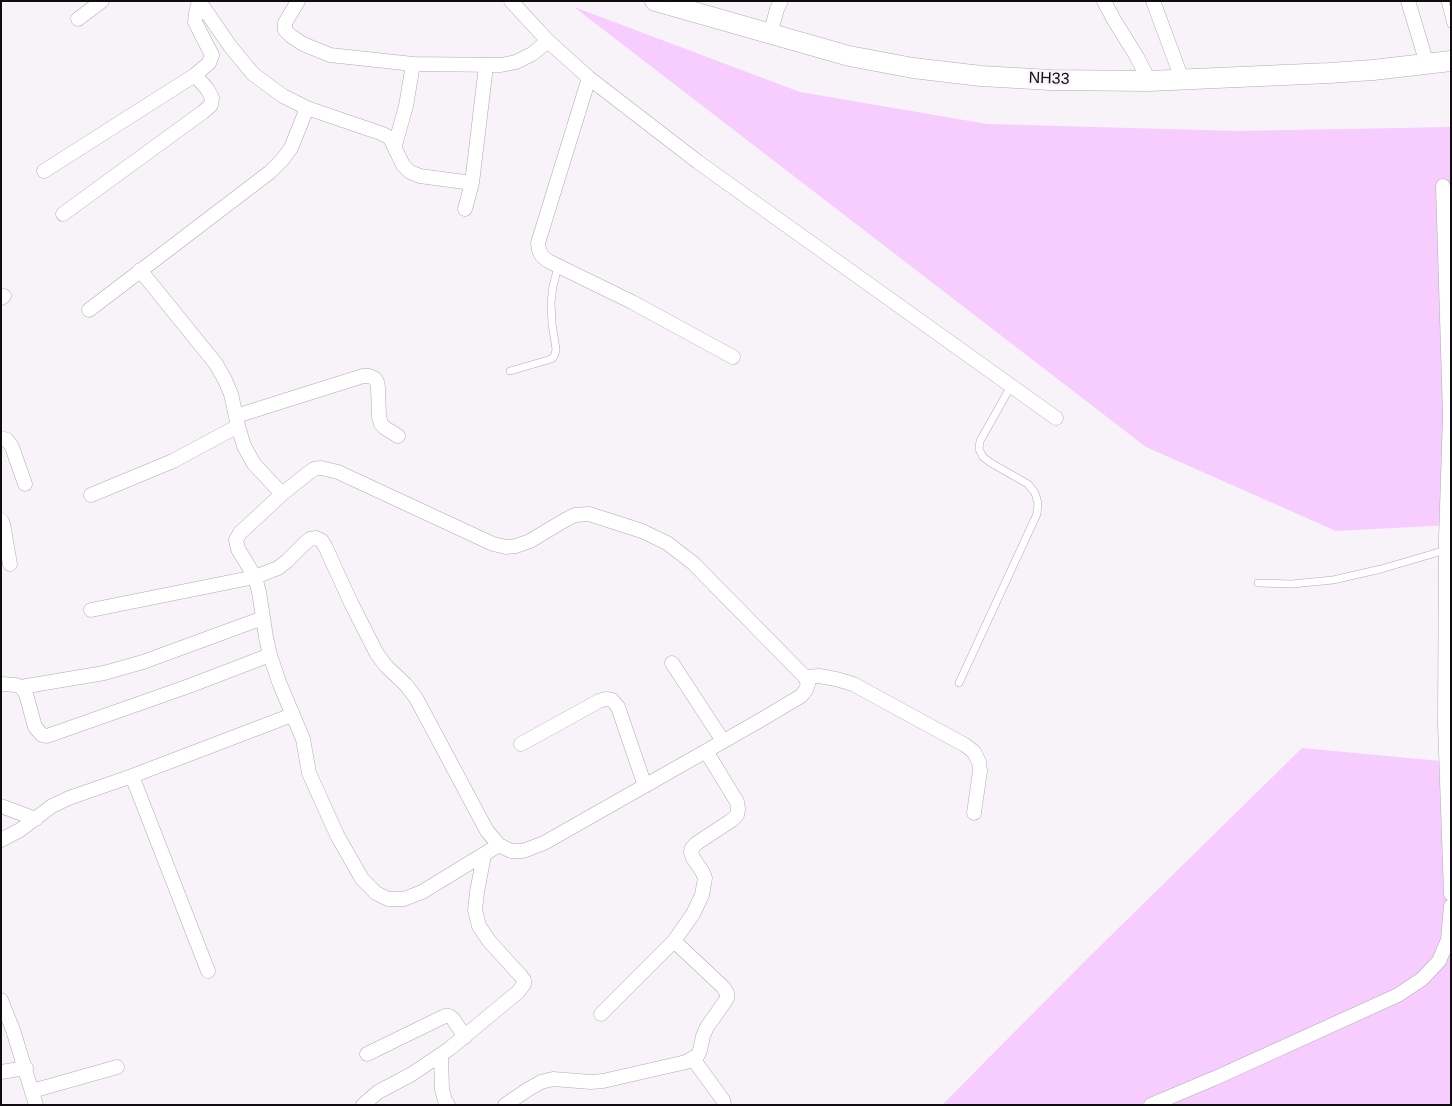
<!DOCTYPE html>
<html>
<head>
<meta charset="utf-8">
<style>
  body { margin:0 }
  #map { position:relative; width:1452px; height:1106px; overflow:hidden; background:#f8f2f9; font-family:Arial,sans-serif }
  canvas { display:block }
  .frame { position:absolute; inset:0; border:2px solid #0f0d0f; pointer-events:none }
</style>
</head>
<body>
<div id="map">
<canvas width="1452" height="1106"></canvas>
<div class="frame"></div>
</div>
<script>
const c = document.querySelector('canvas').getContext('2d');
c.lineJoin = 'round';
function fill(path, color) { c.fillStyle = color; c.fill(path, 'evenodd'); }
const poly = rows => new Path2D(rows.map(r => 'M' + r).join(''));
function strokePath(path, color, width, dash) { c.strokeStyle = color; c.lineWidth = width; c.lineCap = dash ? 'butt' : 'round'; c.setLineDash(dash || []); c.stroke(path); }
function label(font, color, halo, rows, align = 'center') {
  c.font = font + ' Arial,sans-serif'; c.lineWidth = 4.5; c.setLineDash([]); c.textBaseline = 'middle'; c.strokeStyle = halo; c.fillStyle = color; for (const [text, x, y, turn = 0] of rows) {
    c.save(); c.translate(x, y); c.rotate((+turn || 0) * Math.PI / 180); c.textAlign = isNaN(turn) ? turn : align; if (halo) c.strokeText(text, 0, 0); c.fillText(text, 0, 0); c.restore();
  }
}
fill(poly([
  [574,7,800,92,987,124,1237,131,1451,127,1451,525,1336,531,1146,447],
  [1302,748,1451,762,1451,1105,942,1105,1087,959]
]), '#f6cdfe');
const lane = poly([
  [1445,1,1451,24],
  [510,371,548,360,553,358,555,354,556,349,552,324,551,303,553,286,558,267],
  [1258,583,1292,584,1333,580,1381,569,1446,550],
  [959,683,1037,514,1038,503,1035,493,1028,484,991,463,983,457,979,449,980,441,1011,386]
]);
const street = poly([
  [199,1,230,46,253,74,283,96,307,108,383,134,390,138,403,165,410,172,420,176,472,183],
  [298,1,285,23,285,30,291,36,303,44,330,55,413,64,501,65,516,62,532,54,548,41],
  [511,1,548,41,589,78,698,162,1056,418],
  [1104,1,1114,20,1137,57,1149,81],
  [1153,1,1182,79],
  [1408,1,1427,64],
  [78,19,102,1],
  [770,35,777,9,781,1],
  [589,78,538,243,539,250,542,256,548,261,632,302,733,357],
  [395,145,406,106,413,64],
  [44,171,195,75,209,63,212,55,195,22,196,13,199,1],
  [1443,186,1450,415,1446,539,1445,723,1451,894],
  [465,209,472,183,486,66],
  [63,214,203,112,211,105,212,98,208,90,195,75],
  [140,270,216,364,225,380,231,394,238,426,244,446,254,464,282,494],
  [1,298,4,296],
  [89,310,270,172,282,160,291,148,307,108],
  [236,416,363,376,369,376,374,378,377,382,378,388,379,417,381,424,385,428,398,436],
  [1,438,7,440,12,447,25,484],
  [91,495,173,461,238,426],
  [1,520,3,524,10,564],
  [91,610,255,577,278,568,287,561,304,544,310,539,316,538,322,541,326,548,351,603,377,654,386,666,406,685,416,698,487,831,499,845,511,851,523,851,544,843,759,721,801,696,806,690,808,684,805,677,693,563,667,543,642,531,589,514,575,515,565,520,530,541,516,546,506,547,493,544,338,472,321,468,314,469,307,474,282,494,240,533,236,540,238,549,255,577,259,592,266,637,270,655,279,682,303,739,309,773,337,835,362,879,376,893,388,899,404,899,422,892,499,845],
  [672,663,723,741],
  [805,677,819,676,836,679,853,684,965,745,974,752,979,762,980,771,974,813],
  [1,684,16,685,21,687,26,694,35,727,42,735,47,736,189,686,270,655],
  [21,687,104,673,143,662,263,618],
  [521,744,599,701,606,699,612,700,618,707,645,786],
  [132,776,208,971],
  [1,806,36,819],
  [1,840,20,830,52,806,69,798,132,776,292,715],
  [1,1000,13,1030,36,1105],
  [601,1014,674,941,693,914,702,895,705,878,702,871,693,858,691,852,692,848,697,843,732,820,737,815,738,809,737,802,706,751],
  [367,1054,445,1016,449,1016,453,1019,465,1037],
  [441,1056,442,1089,445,1101,448,1105],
  [693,1059,723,1100,724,1105],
  [1,1072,26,1068],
  [32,1091,117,1067],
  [363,1105,378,1092,412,1074,449,1049,518,992,524,984,524,980,520,975,489,941,479,926,475,910,477,892,484,855],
  [505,1105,527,1090,541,1082,553,1079,591,1082,603,1081,686,1062,698,1055,700,1050,703,1036,707,1027,724,1003,727,998,727,993,723,987,674,941],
  [1151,1105,1215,1078,1398,995,1422,979,1439,961,1448,940,1451,906]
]);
const secondary = poly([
  [655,1,849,56,913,68,981,76,1051,80,1149,81,1329,73,1373,70,1451,61]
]);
strokePath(lane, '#b0abb1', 8);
strokePath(street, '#b0abb1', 15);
strokePath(secondary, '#b0abb1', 21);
strokePath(lane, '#fff', 7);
strokePath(street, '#fff', 14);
strokePath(secondary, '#fff', 20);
label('16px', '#0f0d0f', '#f8f2f9', [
  ["NH33",1049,79,2]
]);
</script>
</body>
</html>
